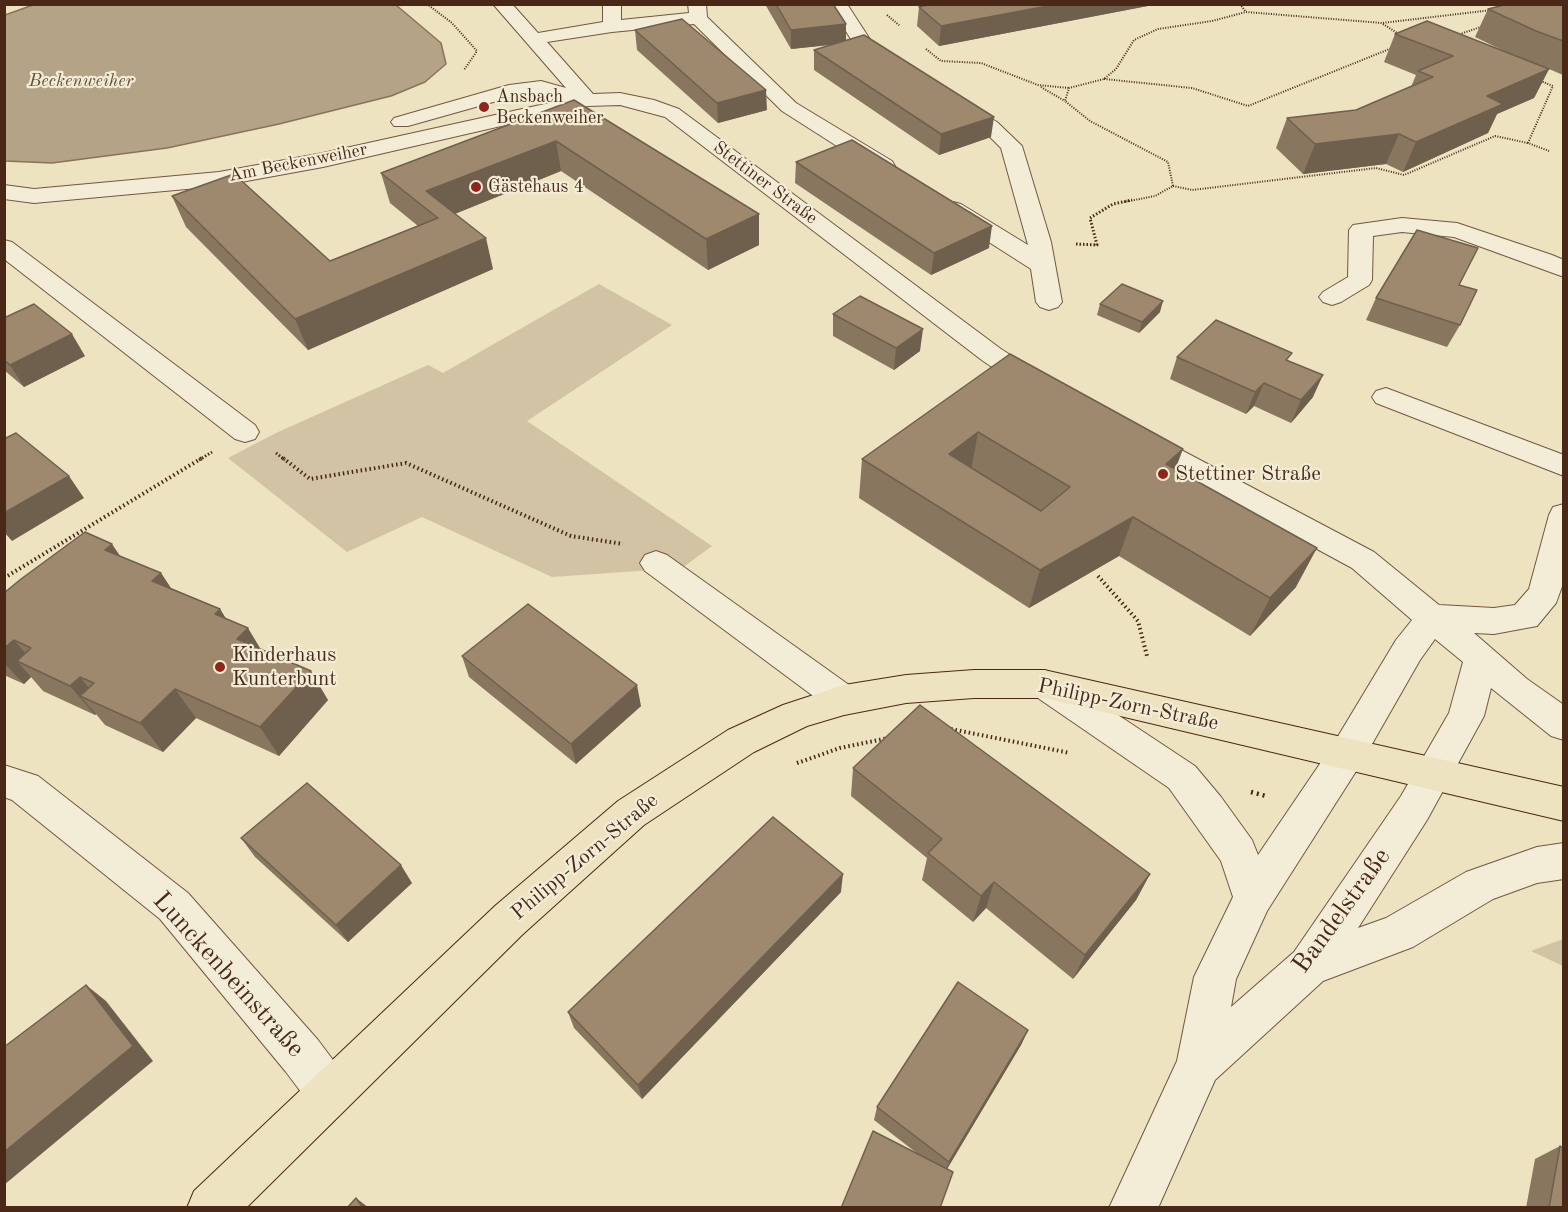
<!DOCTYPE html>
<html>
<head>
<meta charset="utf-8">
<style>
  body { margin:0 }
  #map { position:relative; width:1568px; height:1212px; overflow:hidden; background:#ede3c1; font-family:"Old Standard TT",serif }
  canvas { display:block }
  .frame { position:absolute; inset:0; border:6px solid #492817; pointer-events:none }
</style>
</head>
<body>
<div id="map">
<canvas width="1568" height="1212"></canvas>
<div class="frame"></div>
</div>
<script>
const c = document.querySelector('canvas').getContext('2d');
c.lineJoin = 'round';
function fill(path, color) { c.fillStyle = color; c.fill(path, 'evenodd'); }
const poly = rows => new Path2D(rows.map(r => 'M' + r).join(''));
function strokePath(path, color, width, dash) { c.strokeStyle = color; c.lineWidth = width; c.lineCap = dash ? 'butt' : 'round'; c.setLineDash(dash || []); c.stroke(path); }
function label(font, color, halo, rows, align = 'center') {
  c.font = font + ' "Old Standard TT",serif'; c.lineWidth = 4.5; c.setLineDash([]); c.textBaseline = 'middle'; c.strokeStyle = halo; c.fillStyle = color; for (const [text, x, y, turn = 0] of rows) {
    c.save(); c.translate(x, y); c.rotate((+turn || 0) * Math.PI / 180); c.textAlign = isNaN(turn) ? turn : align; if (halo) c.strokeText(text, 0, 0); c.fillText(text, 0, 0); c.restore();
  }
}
fill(poly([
  [599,284,672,325,527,421,712,546,682,568,552,577,422,517,347,552,228,458,276,433,428,365,443,373],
  [1563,939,1563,966,1531,951]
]), '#d1c3a4');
const water = poly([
  [33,5,396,5,441,43,446,64,425,82,391,96,279,124,167,148,52,163,5,161,5,15,33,5]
]);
fill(water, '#b5a387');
strokePath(water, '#8a725a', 1.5);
const minor = poly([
  [493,4,512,4,538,33,603,22,603,4,621,4,621,20,689,13,688,4,706,4,707,17,796,103,892,161,895,166,892,171,876,171,782,111,694,24,612,32,547,42,593,94,620,93,654,100,679,109,1001,349,1048,379,1052,385,1048,391,1038,394,1028,391,983,361,665,117,620,105,588,106,323,167,219,186,34,203,4,199,4,185,34,189,219,172,323,153,563,100,540,93,511,97,408,126,394,126,391,122,394,118,509,85,541,81,566,88,493,4],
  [829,4,847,4,871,41,901,60,904,64,901,68,887,68,857,49,829,4],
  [955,97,997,122,1022,146,1051,242,1062,302,1058,307,1049,310,1040,307,1036,302,1031,269,945,214,941,209,945,204,953,202,961,204,1028,245,1001,148,983,130,948,107,945,103,948,99,955,97],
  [1402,218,1457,223,1552,255,1564,260,1564,277,1454,237,1402,232,1373,236,1372,280,1369,285,1341,302,1332,305,1323,302,1319,297,1323,292,1348,277,1349,230,1353,225,1402,218],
  [4,240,12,242,255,425,259,432,255,439,245,442,235,439,4,259,4,240],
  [1386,388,1564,455,1564,476,1376,403,1372,397,1376,391,1386,388],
  [1139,430,1149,433,1374,552,1439,605,1494,608,1515,605,1529,589,1549,515,1553,507,1564,504,1564,581,1556,603,1537,626,1494,634,1474,633,1527,679,1564,705,1564,740,1551,736,1491,688,1484,716,1427,820,1358,928,1386,918,1466,872,1537,847,1564,843,1564,879,1537,883,1493,899,1413,947,1323,981,1215,1080,1158,1208,1109,1208,1177,1061,1194,977,1233,897,1221,861,1169,788,1032,694,1027,684,1032,674,1044,670,1056,674,1195,766,1221,797,1252,840,1258,855,1334,743,1396,640,1412,620,1352,568,1129,447,1125,440,1129,433,1139,430],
  [1435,639,1463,662,1449,713,1401,796,1294,952,1231,1007,1236,979,1267,911,1360,765,1420,660,1435,639],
  [656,551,667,555,856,690,862,700,856,710,844,715,832,710,645,571,640,563,645,555,656,551],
  [4,765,38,776,188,893,318,1040,345,1076,352,1092,345,1108,329,1115,313,1108,286,1072,160,919,12,800,4,797,4,765]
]);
const major = poly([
  [974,670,1044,670,1564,787,1564,821,1044,698,974,698,906,703,844,715,807,726,754,752,644,825,523,934,246,1208,187,1208,194,1191,495,906,618,801,728,730,783,705,844,685,906,675,974,670]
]);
strokePath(minor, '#725742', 2);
strokePath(major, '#492817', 2);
strokePath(poly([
  [427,4,452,23,477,51,464,70],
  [1240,4,1246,12],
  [887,15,900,26],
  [1383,24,1402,36],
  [1457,35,1484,26],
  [926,49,941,61,981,63,1038,85,1069,88],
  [1104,79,1192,88,1248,106,1392,48],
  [1538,80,1553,86,1528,143,1549,151],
  [1041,87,1065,101],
  [1173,186,1192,190,1376,168,1404,175,1495,136,1528,143],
  [1124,202,1155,196,1173,186,1168,162,1090,121,1065,101,1069,88,1104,79,1116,69,1134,40,1158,29,1212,21,1246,12,1382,23,1492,10]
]), '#492817', 2, [1, 1.5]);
strokePath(poly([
  [1076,244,1097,245,1090,218,1113,204,1132,200],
  [276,453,285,460],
  [199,460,212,452]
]), '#492817', 3, [1.5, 2]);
strokePath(poly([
  [283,458,310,479,406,463,571,536,623,544],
  [1098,576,1138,621,1147,656],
  [4,578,202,458],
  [951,729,1070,753],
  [797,763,840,748,888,738]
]), '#492817', 4, [1.5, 3]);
strokePath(poly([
  [1251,792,1266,796]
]), '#492817', 4.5, [2, 4]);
fill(minor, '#f3edd7');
fill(major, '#ede3c1');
fill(poly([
  [765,4,833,4,846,41,991,137,939,155,814,70,814,50,831,45,791,49],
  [1158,4,939,46,917,26,919,7],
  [1563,4,1563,75,1549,69,1534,98,1497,114,1488,133,1403,172,1386,164,1303,174,1276,148,1287,118,1356,110,1411,87,1416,75,1384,62,1395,34,1506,52,1475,37,1488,9],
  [635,30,767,110,718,123,637,50],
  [574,100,759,214,759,245,708,270,561,171,455,214,493,269,308,350,186,227,172,196,330,261,418,226,390,203,381,173],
  [796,162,989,248,931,275,795,183],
  [1459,285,1460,325,1447,347,1366,320,1376,298],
  [1100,304,1160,312,1139,333,1097,315],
  [833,314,920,351,894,370,833,336],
  [4,318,85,356,24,387,4,370],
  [1010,354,1175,469,1296,587,1250,636,1119,556,1029,608,859,498,862,459],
  [1177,357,1289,361,1313,397,1291,423,1254,406,1246,414,1170,379],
  [121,557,161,573,171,588,220,609,226,619,261,650,328,700,279,756,196,718,163,752,105,725,96,714,95,715,43,691,31,677,24,684,4,675,4,593],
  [462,656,641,706,576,764,469,677],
  [853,768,1150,874,1136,900,1073,979,986,908,973,922,922,880,927,858,851,796],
  [241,838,412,883,348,942,255,857],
  [841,892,642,1099,574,1028,568,1012],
  [1028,1030,1021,1045,947,1169,918,1154,874,1120,877,1107],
  [1560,1146,1563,1208,1526,1208,1535,1159]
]), '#88765f');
fill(poly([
  [1058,4,1158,4,939,46,941,26],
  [846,24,846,43,791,49,791,30],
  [1549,69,1534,98,1497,114,1488,133,1403,172,1416,142,1487,96],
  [766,90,767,110,718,123,717,103],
  [994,117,991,137,939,155,941,134],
  [1399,134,1386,164,1303,174,1315,144],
  [556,141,561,171,439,220,426,191],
  [759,214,759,245,708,270,706,239],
  [992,226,989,248,931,275,934,253],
  [486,238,493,269,308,350,295,319],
  [1163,301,1160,312,1139,333,1142,322],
  [923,329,920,351,894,370,896,348],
  [72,334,85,356,24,387,10,365],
  [1323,375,1313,397,1291,423,1301,400],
  [1264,383,1254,406,1246,414,1255,392],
  [978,432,971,471,949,454],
  [1183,449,1168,489,1166,464],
  [69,476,84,498,12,541,4,532,4,513],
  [1133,517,1119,556,1029,608,1040,570],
  [112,544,133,575,105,550],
  [1317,548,1296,587,1250,636,1270,598],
  [161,573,181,604,152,581],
  [220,609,238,638,248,628,266,658,255,670,215,614],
  [14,640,40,670,17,661,31,677,24,684,4,663,4,648],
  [311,671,328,700,279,756,260,727],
  [80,677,104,707,80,696,96,714,95,715,70,686],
  [637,685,641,706,576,764,571,744],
  [175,689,196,718,163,752,140,723],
  [401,865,412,883,348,942,336,925],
  [843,874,841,892,642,1099,638,1085],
  [1150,874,1136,900,1073,979,1085,955],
  [994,882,986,908,973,922,981,896],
  [86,985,106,1001,153,1061,4,1185,4,1152],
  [1028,1030,1021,1045,944,1174,949,1162],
  [356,1198,369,1208,363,1208]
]), '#6f604e');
const building = poly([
  [776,4,833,4,846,24,791,30,776,4],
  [933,4,1058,4,941,26,919,7,933,4],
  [1508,4,1563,4,1563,41,1536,31,1488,9,1508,4],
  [682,19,766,90,717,103,635,30,682,19],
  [1427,21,1549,69,1487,96,1503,104,1416,142,1399,134,1315,144,1287,118,1356,110,1433,77,1418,71,1453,56,1395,34,1427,21],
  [864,35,994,117,941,134,814,50,864,35],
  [574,100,759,214,706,239,556,141,426,191,486,238,295,319,172,196,234,174,330,261,438,218,381,173,574,100],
  [852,140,992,226,934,253,796,162,852,140],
  [1417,230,1478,248,1459,285,1477,290,1460,325,1376,298,1417,230],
  [1122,284,1163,301,1142,322,1100,304,1122,284],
  [860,296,923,329,896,348,833,314,860,296],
  [34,304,72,334,10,365,4,360,4,318,34,304],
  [1216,320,1292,353,1286,360,1323,375,1301,400,1264,383,1255,392,1177,357,1216,320],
  [1010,354,1183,449,1166,464,1317,548,1270,598,1133,517,1040,570,862,459,1010,354],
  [978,432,1070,487,1041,511,949,454,978,432],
  [16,433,69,476,4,513,4,439,16,433],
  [85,532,112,544,105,550,161,573,152,581,220,609,215,614,248,628,237,639,311,671,260,727,175,689,140,723,80,696,94,683,80,677,70,686,17,661,31,648,14,640,4,648,4,593,21,579,85,532],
  [528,604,637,685,571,744,462,656,528,604],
  [920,705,1150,874,1085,955,994,882,981,896,928,853,942,839,853,768,920,705],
  [307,783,401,865,336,925,241,838,307,783],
  [773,817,843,874,638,1085,568,1012,773,817],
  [958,982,1028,1030,949,1162,877,1107,958,982],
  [86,985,133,1046,4,1152,4,1047,86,985],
  [873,1131,953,1172,940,1208,841,1208,873,1131],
  [1560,1146,1563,1148,1563,1208,1549,1208,1560,1146],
  [356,1198,363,1208,347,1208,356,1198]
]);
fill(building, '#9e896f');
strokePath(building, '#6f604e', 1.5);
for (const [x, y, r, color] of [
  [484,107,6,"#8f2418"],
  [476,187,6,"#8f2418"],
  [1163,474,6,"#8f2418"],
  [220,667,6,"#8f2418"]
]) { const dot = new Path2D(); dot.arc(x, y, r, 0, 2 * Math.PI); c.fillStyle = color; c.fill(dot); strokePath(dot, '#f3edd7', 2); }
label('italic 18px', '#694d39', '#f3edd7', [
  ["Beckenweiher",81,81]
]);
label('18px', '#492817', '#f3edd7', [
  ["Ansbach",496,97],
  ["Beckenweiher",496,118],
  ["Gästehaus 4",488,187]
], 'left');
label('18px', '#492817', '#f3edd7', [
  ["Am Beckenweiher",298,163,-11],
  ["Stettiner Straße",765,183,37]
]);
label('21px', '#492817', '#f3edd7', [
  ["Stettiner Straße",1175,474],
  ["Kinderhaus",232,655],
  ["Kunterbunt",232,679]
], 'left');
label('21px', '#492817', '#f3edd7', [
  ["Philipp-Zorn-Straße",1128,705,12],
  ["Philipp-Zorn-Straße",585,857,-40]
]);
label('26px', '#492817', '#f3edd7', [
  ["Bandelstraße",1342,911,-54],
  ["Lunckenbeinstraße",228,975,48]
]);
</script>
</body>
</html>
